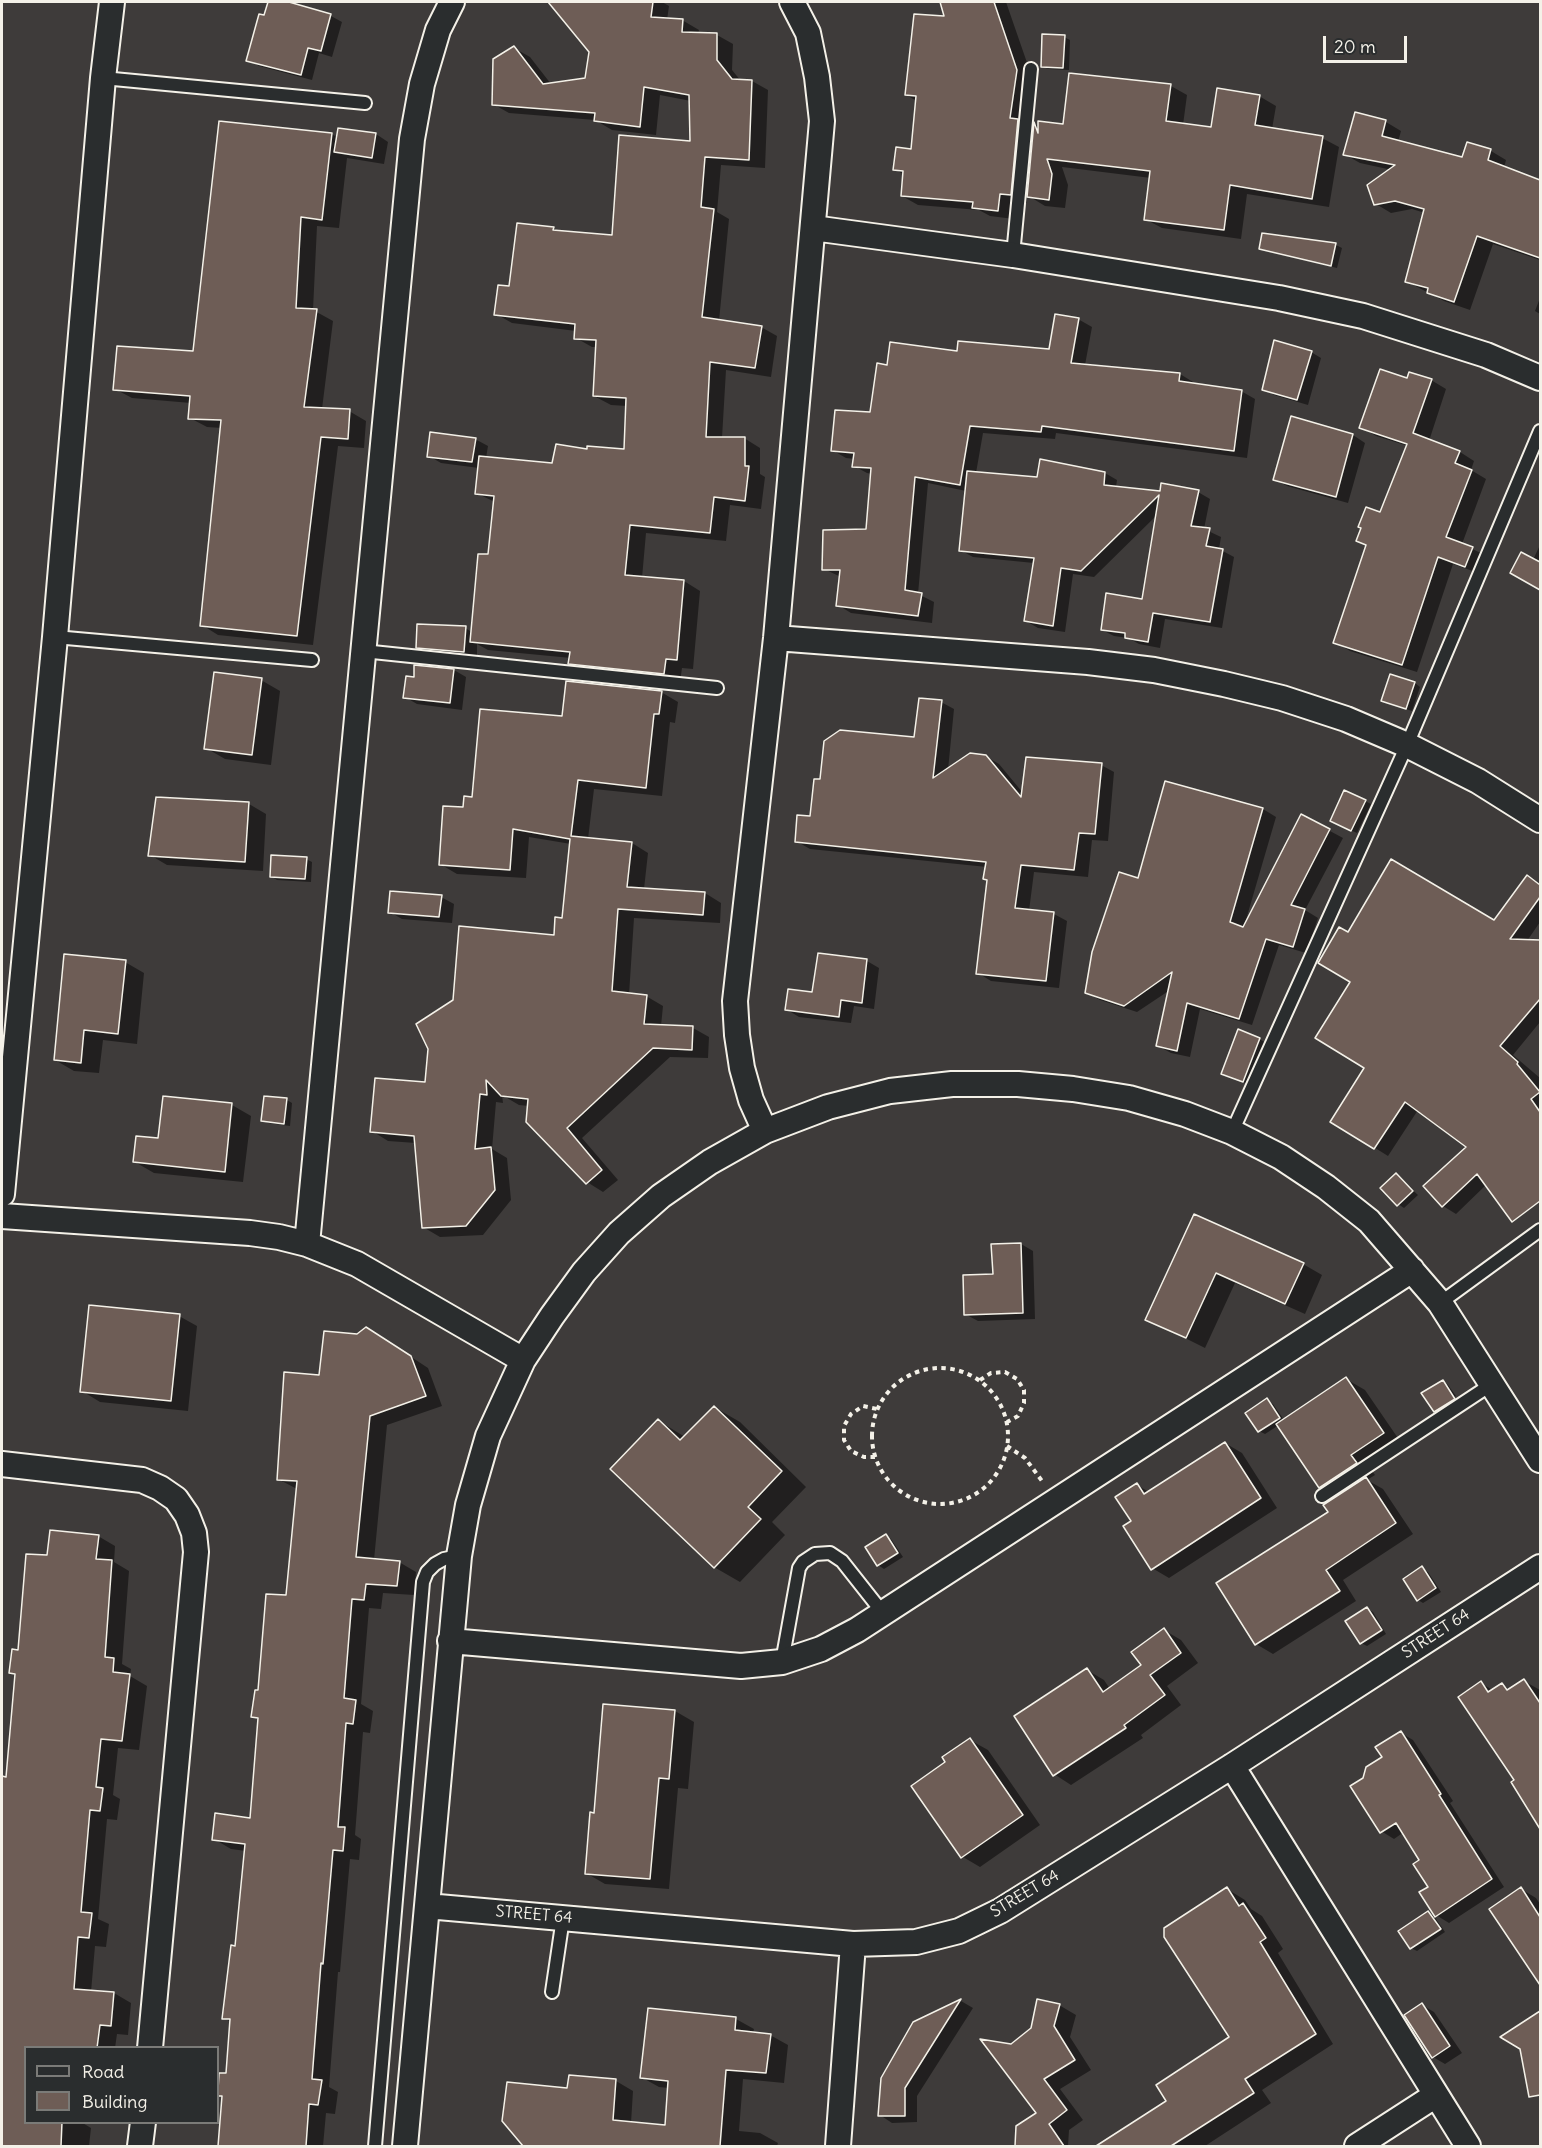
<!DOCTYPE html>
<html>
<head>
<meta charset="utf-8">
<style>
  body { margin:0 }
  #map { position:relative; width:1542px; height:2148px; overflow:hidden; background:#3e3b3a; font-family:Delius,sans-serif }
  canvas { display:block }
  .frame { position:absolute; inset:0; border:3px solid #f4f1e8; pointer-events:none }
  .legend { position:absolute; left:24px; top:2046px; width:195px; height:78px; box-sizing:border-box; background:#2a2d2e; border:2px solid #7b7b78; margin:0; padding:8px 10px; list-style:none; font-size:18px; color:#f4f1e8 }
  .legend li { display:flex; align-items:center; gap:12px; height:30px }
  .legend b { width:30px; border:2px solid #7b7b78 }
  .scale { position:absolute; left:1323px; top:36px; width:84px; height:27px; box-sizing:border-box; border:3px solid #f4f1e8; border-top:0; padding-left:8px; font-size:18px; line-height:21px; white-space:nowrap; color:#f4f1e8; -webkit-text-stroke:4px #2a2d2e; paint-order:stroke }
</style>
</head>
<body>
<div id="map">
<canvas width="1542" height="2148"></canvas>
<div class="frame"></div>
<ul class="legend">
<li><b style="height:8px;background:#2a2d2e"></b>Road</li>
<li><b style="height:16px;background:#6e5d56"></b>Building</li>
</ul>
<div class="scale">20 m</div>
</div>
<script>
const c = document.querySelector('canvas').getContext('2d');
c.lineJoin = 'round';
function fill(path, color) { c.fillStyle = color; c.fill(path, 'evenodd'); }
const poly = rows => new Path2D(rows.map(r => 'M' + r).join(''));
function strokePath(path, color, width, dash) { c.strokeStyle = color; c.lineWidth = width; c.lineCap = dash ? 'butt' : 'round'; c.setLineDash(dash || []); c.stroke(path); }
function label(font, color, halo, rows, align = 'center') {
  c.font = font + ' Delius,sans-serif'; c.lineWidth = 6; c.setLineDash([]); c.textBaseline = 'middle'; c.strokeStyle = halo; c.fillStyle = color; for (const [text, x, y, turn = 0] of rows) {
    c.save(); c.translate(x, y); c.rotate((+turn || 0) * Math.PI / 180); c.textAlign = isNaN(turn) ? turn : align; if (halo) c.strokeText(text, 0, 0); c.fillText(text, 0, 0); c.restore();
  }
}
fill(poly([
  [270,2,284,2,331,16,342,22,332,57,319,53,312,80,259,66,248,60],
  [559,2,662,2,669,6,667,20,682,20,699,30,698,34,717,35,733,44,732,70,741,81,752,81,768,90,765,168,721,165,717,212,729,219,719,321,761,327,777,336,771,377,726,370,722,438,744,438,760,448,760,474,765,477,761,509,730,505,726,541,646,533,642,578,684,581,700,591,693,669,682,668,680,682,586,673,570,663,571,658,488,650,477,644,477,658,430,655,417,647,465,628,472,632,489,556,495,502,476,493,479,468,441,463,429,456,475,439,488,446,486,458,554,465,588,451,626,450,627,406,611,405,594,396,597,347,592,347,576,338,576,331,512,323,496,314,511,288,553,228,561,233,614,236,691,143,691,101,660,95,656,135,612,130,595,120,509,113,493,104,514,48,530,57,551,84,586,79,591,52,556,9],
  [941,2,1006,2,1033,80,1026,125,1035,130,1035,124,1040,127,1064,126,1070,75,1171,86,1187,95,1183,125,1212,128,1259,96,1276,106,1272,129,1322,138,1339,147,1329,207,1247,194,1241,239,1162,228,1145,219,1151,178,1062,167,1068,185,1065,208,1045,206,1027,195,1027,203,1016,202,1014,219,990,216,979,210,918,205,902,196,904,175,895,169,912,150,917,101,906,95,946,18],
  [1064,37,1070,40,1069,70,1048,69,1042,66],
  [220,122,332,134,338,138,376,134,388,142,384,164,347,158,339,228,317,226,313,310,333,321,322,409,349,411,366,421,364,448,338,446,313,645,218,635,202,625,222,428,207,427,190,418,191,403,132,398,115,389,194,353],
  [1386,122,1401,131,1398,142,1463,159,1468,144,1491,151,1506,160,1504,168,1540,182,1540,260,1493,244,1470,310,1444,301,1406,281,1425,213,1412,209,1391,213,1376,204,1392,170,1360,163,1344,154],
  [1263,235,1336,245,1342,248,1337,268,1266,251,1261,248],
  [1540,298,1540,314,1535,311],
  [1078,319,1092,327,1085,365,1180,374,1193,382,1193,385,1241,391,1255,399,1247,458,1056,433,1055,439,983,433,976,473,1039,479,1105,473,1117,480,1116,487,1161,492,1198,492,1210,499,1204,529,1221,537,1219,549,1234,557,1222,628,1165,619,1160,648,1139,644,1128,638,1114,636,1102,630,1143,600,1157,515,1094,577,1073,574,1065,632,1038,628,1026,621,1034,563,973,557,960,550,966,491,928,483,918,594,934,602,932,623,851,613,838,605,841,577,824,569,867,531,872,474,867,473,854,466,855,459,846,458,832,450,872,414,889,367,959,352,1050,350],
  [1311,352,1321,358,1308,405,1274,395,1264,389],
  [1408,380,1431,380,1446,389,1429,441,1460,452,1474,461,1471,470,1486,479,1462,544,1487,556,1481,574,1453,564,1417,672,1350,651,1335,642,1367,546,1357,540,1381,514,1408,446,1376,436,1361,427],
  [1353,435,1365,443,1348,503,1287,486,1274,479],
  [1540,545,1540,589,1512,573,1533,560],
  [454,670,466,677,462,710,417,704,405,697,415,679],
  [261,680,280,691,271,765,225,759,206,748],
  [1415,683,1420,687,1412,711,1388,703],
  [661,692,678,702,675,723,670,722,662,796,594,789,588,839,632,843,648,853,644,889,705,893,721,903,720,923,634,918,629,995,646,996,663,1006,661,1026,693,1028,709,1037,708,1058,670,1057,582,1138,618,1180,603,1192,587,1182,529,1106,519,1105,502,1095,503,1103,496,1102,492,1149,507,1158,511,1200,483,1235,440,1237,423,1227,416,1143,388,1141,372,1131,427,1084,555,936,563,919,571,844,529,837,526,878,457,874,440,864,465,808,563,718],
  [941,702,954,709,948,770,985,756,999,764,1023,793,1101,765,1114,772,1108,841,1092,840,1088,877,1034,872,1029,911,1054,914,1067,921,1059,988,991,981,978,973,989,880,987,867,810,849,796,841,812,818,821,781,916,738],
  [1365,801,1371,804,1357,833,1337,824],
  [249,804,266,814,263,871,167,865,150,855],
  [1263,809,1276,817,1245,923,1246,924,1302,816,1343,838,1305,910,1318,918,1306,953,1279,945,1252,1025,1200,1009,1190,1057,1171,1053,1158,1046,1170,990,1137,1012,1100,1000,1087,993,1139,880],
  [306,859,312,862,311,882,277,880,271,876],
  [1527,877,1540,885,1540,922,1527,941,1540,942,1540,1022,1513,1055,1540,1078,1540,1175,1511,1207,1487,1184,1456,1214,1443,1206,1425,1186,1468,1146,1418,1110,1388,1156,1332,1121,1366,1067,1352,981,1348,934,1495,922],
  [441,897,454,904,452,923,402,919,390,912],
  [819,954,867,961,879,968,874,1009,854,1006,851,1023,799,1017,786,1009,813,994],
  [125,962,144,973,137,1044,103,1040,99,1073,74,1071,55,1060],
  [1259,1039,1272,1046,1256,1088,1223,1073],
  [164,1097,232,1105,251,1116,243,1182,154,1173,135,1162,160,1140],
  [287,1100,292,1103,290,1126,268,1123,262,1120],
  [1396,1175,1418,1195,1404,1208,1398,1204],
  [1194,1216,1303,1264,1322,1275,1305,1314,1235,1283,1205,1348,1147,1319],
  [1021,1244,1033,1251,1035,1319,978,1321,965,1314],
  [179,1316,197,1326,188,1411,100,1402,82,1391],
  [384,1339,428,1368,442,1406,387,1425,374,1560,399,1562,416,1572,414,1595,383,1593,381,1609,369,1608,361,1704,373,1711,370,1733,363,1732,355,1835,361,1839,359,1860,350,1859,340,1972,338,1972,329,2087,338,2092,335,2114,326,2113,323,2146,220,2146,224,2098,219,2095,227,2075,231,2022,224,2018,237,1948,246,1851,231,1849,214,1839,251,1819,259,1720,253,1716,287,1597,297,1489,278,1479,320,1376],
  [1346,1379,1365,1390,1402,1444,1369,1467,1375,1475,1367,1480,1383,1489,1413,1534,1343,1580,1356,1601,1273,1654,1256,1644,1338,1497,1320,1487,1279,1425,1265,1434,1259,1431,1267,1400,1273,1404,1284,1420],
  [1443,1381,1448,1385,1456,1396,1435,1410,1435,1412,1423,1393],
  [1457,1399,1460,1402,1441,1415,1437,1412],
  [714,1407,740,1422,806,1487,772,1522,785,1535,740,1582,714,1567,659,1421,685,1437],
  [1225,1443,1242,1453,1277,1508,1169,1578,1152,1568,1133,1522,1137,1485,1149,1492],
  [98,1536,115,1546,114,1562,129,1571,122,1664,131,1669,130,1676,147,1686,139,1750,118,1748,113,1795,120,1799,117,1820,107,1819,98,1919,109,1924,106,1947,95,1946,91,1992,114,1993,131,2003,128,2035,117,2034,115,2048,26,2048,26,2122,81,2122,91,2128,89,2146,2,2146,2,1827,4,1803,2,1802,2,1778,7,1778,16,1676,10,1672,20,1652,49,1557],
  [886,1536,891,1539,903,1557,884,1569,878,1565],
  [1422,1568,1428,1572,1441,1592,1423,1603,1418,1600],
  [1367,1609,1373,1612,1386,1634,1367,1646,1361,1643],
  [1164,1630,1181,1640,1198,1663,1167,1686,1181,1705,1141,1735,1143,1738,1071,1785,1054,1774,1087,1670,1104,1680,1110,1689,1143,1666],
  [1524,1681,1540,1690,1540,1826,1513,1782,1516,1780,1481,1683,1494,1691,1502,1685,1511,1690],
  [675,1711,694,1722,688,1789,678,1788,669,1889,605,1884,586,1873,595,1814],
  [1401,1733,1413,1740,1453,1801,1450,1803,1504,1887,1449,1923,1436,1915,1430,1887,1421,1860,1404,1832,1394,1839,1381,1831,1365,1779,1384,1757],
  [970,1740,988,1750,1040,1825,980,1867,963,1857,947,1762],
  [1227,1889,1245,1900,1251,1909,1262,1916,1283,1949,1278,1953,1333,2044,1262,2090,1271,2103,1205,2146,1098,2146,1169,2102,1231,2038],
  [1521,1889,1536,1898,1540,1904,1540,1980,1537,1978],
  [1428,1912,1434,1916,1445,1932,1417,1951,1411,1948],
  [961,2001,973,2008,917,2096,917,2122,892,2123,880,2115,914,2023],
  [1059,2005,1076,2015,1070,2037,1091,2070,1060,2089,1083,2120,1069,2130,1068,2146,1016,2146,1017,2127,1038,2113,1011,2045],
  [1422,2005,1434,2012,1462,2053,1445,2064,1433,2057],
  [649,2009,736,2019,754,2029,753,2033,770,2035,788,2045,784,2083,743,2079,739,2131,760,2133,778,2143,777,2146,525,2146,504,2120,569,2090,616,2081,633,2091,631,2123,666,2127,669,2088,659,2087,641,2077],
  [1539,2014,1540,2015,1540,2082,1538,2072]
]), '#0007');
const building = poly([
  [268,2,289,2,331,14,321,51,308,48,301,75,246,61,259,14,264,15,268,2],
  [548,2,653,2,651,17,683,19,682,32,717,33,717,60,732,79,752,80,749,160,705,157,701,207,714,209,702,317,762,326,755,368,710,362,706,437,745,437,745,466,749,466,745,501,714,497,710,533,630,525,625,575,684,580,677,660,666,659,664,674,568,664,570,652,470,642,478,554,488,554,494,496,475,494,479,456,552,463,556,444,587,449,587,446,624,449,626,398,593,396,596,340,574,339,575,324,494,315,498,285,509,286,517,223,554,227,553,230,612,235,619,135,690,141,689,95,644,87,640,127,594,121,595,113,492,105,493,59,514,46,543,84,585,78,589,52,548,2],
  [940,2,994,2,1017,70,1010,118,1018,119,1011,195,1000,194,998,211,972,208,973,202,901,196,903,171,893,170,896,147,911,149,916,96,905,95,914,14,944,16,940,2],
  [1042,34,1065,35,1063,68,1041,67,1042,34],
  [1069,73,1171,84,1166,121,1211,127,1217,88,1260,95,1255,125,1323,136,1312,199,1230,185,1224,230,1144,220,1150,171,1047,159,1052,174,1049,200,1027,197,1034,122,1038,133,1038,121,1063,124,1069,73],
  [1355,112,1386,120,1382,136,1462,157,1467,142,1491,149,1488,160,1540,180,1540,258,1477,236,1454,302,1427,293,1428,288,1405,282,1424,209,1395,201,1374,205,1367,185,1395,165,1343,155,1355,112],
  [219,121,332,133,322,220,301,217,296,308,317,309,304,407,350,409,348,439,321,437,297,636,200,626,221,420,188,419,190,396,113,390,117,346,193,351,219,121],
  [338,128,376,133,372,158,334,152,338,128],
  [1262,233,1336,243,1331,266,1259,249,1262,233],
  [1055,314,1079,318,1071,363,1180,373,1179,381,1242,390,1234,451,1042,426,1041,432,970,426,960,485,915,477,905,590,922,593,918,616,836,606,840,570,822,570,823,530,866,529,871,468,852,467,854,453,831,451,835,410,870,412,877,363,887,365,890,342,957,351,958,341,1049,349,1055,314],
  [1274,340,1312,351,1297,400,1262,390,1274,340],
  [1380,369,1407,378,1409,372,1432,379,1413,433,1460,451,1455,463,1472,470,1446,537,1473,547,1465,567,1438,557,1402,665,1333,643,1366,545,1356,541,1361,528,1358,527,1366,507,1380,512,1407,444,1359,428,1380,369],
  [1291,416,1353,434,1336,497,1273,480,1291,416],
  [430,432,476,438,472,462,427,457,430,432],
  [1040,459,1105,472,1104,485,1160,491,1161,483,1199,490,1191,526,1210,528,1206,546,1223,549,1210,622,1153,613,1148,642,1125,638,1125,633,1101,630,1106,593,1142,599,1159,495,1081,571,1061,568,1053,626,1024,621,1034,558,959,551,967,471,1037,477,1040,459],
  [1521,552,1540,562,1540,590,1510,573,1521,552],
  [417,624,466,626,464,652,416,648,417,624],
  [414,665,454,669,450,703,403,698,406,676,414,677,414,665],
  [214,672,262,678,252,755,204,749,214,672],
  [1390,674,1415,682,1406,709,1381,701,1390,674],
  [566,681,662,691,659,714,654,714,646,788,578,780,571,836,632,842,627,887,705,892,703,915,618,909,612,991,647,995,644,1024,693,1026,692,1050,653,1048,567,1128,602,1170,586,1184,526,1122,528,1099,501,1096,486,1080,487,1095,480,1094,475,1149,491,1147,495,1190,466,1226,422,1228,414,1136,370,1132,375,1078,425,1082,428,1049,416,1024,453,1000,459,926,554,935,555,917,562,918,570,839,513,829,510,870,439,865,443,806,463,807,464,796,472,797,480,709,562,716,566,681],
  [919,698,942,700,933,778,970,753,986,755,1021,797,1026,757,1102,763,1095,834,1079,833,1074,870,1021,865,1015,908,1054,912,1046,981,976,974,987,880,983,879,986,862,795,842,797,815,810,816,814,779,820,779,824,741,840,730,914,737,919,698],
  [1165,781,1263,808,1230,922,1243,927,1301,814,1330,829,1291,905,1305,909,1293,947,1266,939,1239,1019,1187,1003,1177,1051,1156,1046,1172,972,1124,1006,1085,993,1092,952,1119,872,1138,878,1165,781],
  [1344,790,1366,800,1351,831,1330,821,1344,790],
  [156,797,249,802,245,862,148,856,156,797],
  [271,855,307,857,305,879,270,877,271,855],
  [1391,859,1494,920,1527,875,1540,885,1540,897,1510,939,1540,940,1540,999,1500,1046,1518,1062,1517,1064,1540,1092,1531,1099,1540,1112,1540,1201,1512,1222,1477,1174,1442,1207,1423,1186,1466,1147,1405,1102,1374,1149,1330,1122,1364,1068,1315,1038,1350,982,1318,963,1339,927,1348,932,1391,859],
  [390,891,442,895,439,917,388,913,390,891],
  [818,953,867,959,862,1003,841,1000,839,1017,785,1010,788,989,812,992,818,953],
  [64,954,126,960,118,1034,84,1030,81,1063,54,1060,64,954],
  [1238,1029,1260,1038,1243,1082,1221,1074,1238,1029],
  [163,1096,232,1103,225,1172,133,1162,136,1136,158,1138,163,1096],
  [264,1096,287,1098,284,1124,261,1121,264,1096],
  [1396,1173,1413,1191,1397,1206,1380,1188,1396,1173],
  [1194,1214,1304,1263,1285,1304,1216,1273,1186,1338,1145,1320,1194,1214],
  [1021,1243,1023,1313,964,1315,963,1275,993,1274,991,1244,1021,1243],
  [89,1305,180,1314,171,1401,80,1392,89,1305],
  [366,1327,411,1356,426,1396,370,1416,356,1557,400,1561,397,1586,366,1584,364,1600,352,1599,344,1698,356,1700,353,1724,346,1723,338,1827,345,1827,343,1851,333,1850,323,1964,321,1963,312,2079,322,2080,318,2105,309,2104,306,2146,218,2146,222,2096,218,2096,218,2090,219,2073,226,2073,230,2019,222,2019,231,1945,235,1946,245,1844,212,1840,215,1813,250,1818,258,1718,251,1717,255,1690,258,1690,266,1594,286,1595,297,1481,277,1480,284,1372,319,1375,324,1331,357,1334,366,1327],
  [1346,1377,1384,1433,1351,1455,1357,1463,1319,1488,1276,1424,1346,1377],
  [1443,1380,1455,1399,1434,1412,1421,1393,1443,1380],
  [1267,1398,1280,1418,1258,1432,1245,1413,1267,1398],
  [714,1406,782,1471,748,1507,761,1519,714,1568,610,1469,658,1419,680,1440,714,1406],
  [1225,1442,1261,1498,1151,1570,1123,1526,1131,1521,1115,1497,1137,1483,1144,1494,1225,1442],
  [1366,1477,1396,1523,1326,1570,1340,1591,1255,1645,1216,1583,1328,1512,1323,1505,1366,1477],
  [50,1530,99,1535,96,1559,112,1560,105,1657,114,1658,113,1672,130,1674,122,1741,101,1739,96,1787,103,1788,100,1811,90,1810,81,1912,92,1913,89,1938,78,1937,74,1989,114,1992,111,2026,100,2025,97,2048,26,2048,26,2122,62,2122,61,2146,2,2146,2,1776,6,1777,15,1674,9,1673,12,1649,18,1650,26,1554,47,1555,50,1530],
  [886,1534,898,1553,877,1566,865,1547,886,1534],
  [1422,1566,1436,1588,1417,1601,1403,1579,1422,1566],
  [1367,1607,1382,1630,1360,1644,1345,1621,1367,1607],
  [1164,1628,1181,1653,1150,1675,1165,1695,1124,1725,1126,1728,1053,1776,1014,1716,1087,1668,1103,1692,1141,1665,1131,1652,1164,1628],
  [1524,1679,1540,1703,1540,1829,1511,1782,1514,1780,1458,1697,1481,1681,1488,1692,1502,1683,1507,1690,1524,1679],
  [603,1704,675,1710,669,1779,659,1778,650,1879,585,1874,590,1812,594,1813,603,1704],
  [1401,1731,1441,1794,1439,1795,1492,1879,1435,1917,1419,1892,1428,1887,1413,1864,1419,1860,1396,1823,1380,1833,1350,1786,1363,1778,1366,1767,1382,1757,1375,1747,1401,1731],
  [970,1738,1023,1815,961,1858,911,1786,945,1762,942,1757,970,1738],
  [1227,1887,1239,1906,1243,1903,1266,1938,1260,1942,1316,2034,1245,2079,1254,2093,1171,2146,1096,2146,1166,2101,1156,2085,1229,2037,1164,1937,1164,1928,1227,1887],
  [1521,1887,1540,1917,1540,1985,1489,1909,1521,1887],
  [1428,1911,1441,1929,1410,1949,1398,1931,1428,1911],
  [961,1999,905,2088,905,2116,878,2116,881,2078,913,2022,961,1999],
  [1037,1999,1060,2004,1054,2026,1075,2060,1044,2079,1067,2110,1049,2124,1064,2146,1015,2146,1016,2126,1036,2113,980,2039,1011,2044,1031,2028,1037,1999],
  [1422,2003,1450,2046,1432,2058,1404,2015,1422,2003],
  [648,2008,736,2017,735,2030,771,2034,766,2073,726,2070,720,2146,523,2146,502,2121,507,2082,567,2088,569,2075,616,2079,613,2120,665,2125,668,2081,640,2078,648,2008],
  [1540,2011,1540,2095,1529,2097,1520,2049,1500,2037,1540,2011]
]);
fill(building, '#6e5d56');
strokePath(building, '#f4f1e8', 1.5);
const lane = poly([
  [103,78,365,103],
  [1013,255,1031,69],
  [55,637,312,660],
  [363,651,717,688],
  [1232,1132,1407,745,1540,431],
  [1440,1303,1540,1230],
  [1322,1496,1492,1384],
  [782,1662,799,1568,803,1562,815,1554,830,1553,842,1561,883,1613],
  [552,1992,563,1918],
  [375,2146,423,1582,427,1572,435,1564,444,1559,459,1556]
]);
const street = poly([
  [813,228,1013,255,1279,298,1363,316,1486,355,1540,378],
  [776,638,1088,662,1154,670,1224,684,1282,698,1346,719,1407,745,1478,781,1540,820],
  [765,1131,751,1100,742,1068,737,1035,735,1001,776,638,822,121,817,77,808,33,792,2],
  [2,1194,55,637,103,78,112,2],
  [2,1216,250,1233,279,1237,307,1244,357,1264,523,1360],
  [307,1244,412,139,422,84,438,30,452,2],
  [2,1464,142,1480,160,1488,176,1499,187,1515,194,1533,196,1552,150,2048],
  [450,1641,741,1666,782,1662,821,1649,857,1630,1412,1270],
  [1232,1766,1468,2146],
  [427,1906,853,1944,916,1942,959,1931,1000,1911,1232,1766,1540,1567],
  [140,2146,143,2122],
  [405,2146,459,1556,468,1505,488,1436,523,1360,552,1316,584,1272,619,1233,661,1196,710,1162,765,1131,828,1107,890,1091,952,1084,1018,1084,1073,1089,1129,1098,1185,1114,1232,1132,1281,1157,1326,1187,1369,1221,1440,1303,1540,1460],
  [838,2146,853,1944],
  [1357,2146,1436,2095]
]);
strokePath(lane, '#f4f1e8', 16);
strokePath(street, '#f4f1e8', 28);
strokePath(poly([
  '872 1436a68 68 0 1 1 136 0a68 68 0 1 1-136 0Z',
  [980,1380,991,1373,1005,1372,1017,1379,1024,1390,1024,1403,1018,1416,1007,1422],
  [1007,1446,1025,1458,1042,1481],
  [875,1457,864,1457,851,1451,844,1440,844,1426,851,1414,863,1406,877,1409]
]), '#f4f1e8', 4, [4.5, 4.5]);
strokePath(lane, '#2a2d2e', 12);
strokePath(street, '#2a2d2e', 24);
label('16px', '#f4f1e8', '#2a2d2e', [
  ["STREET 64",1436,1634,-33],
  ["STREET 64",1025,1894,-31],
  ["STREET 64",534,1915,5]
]);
</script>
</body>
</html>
